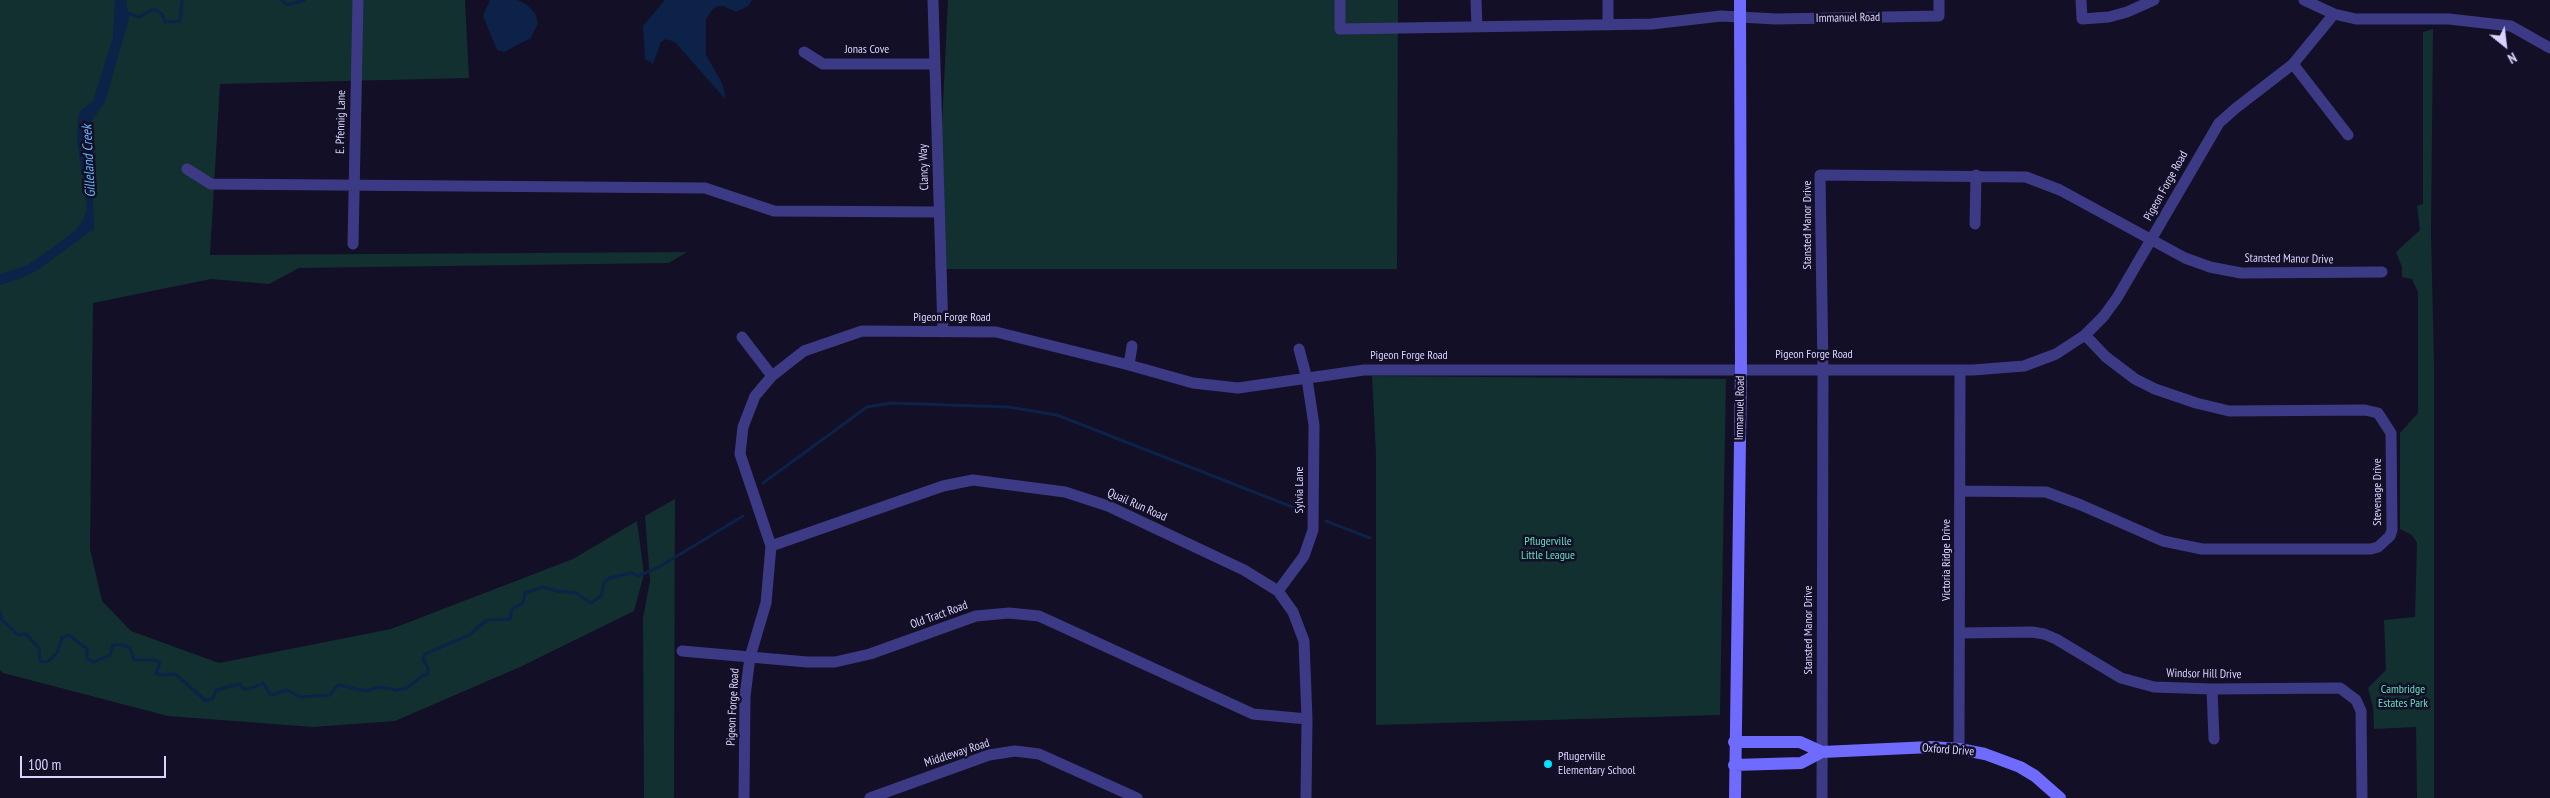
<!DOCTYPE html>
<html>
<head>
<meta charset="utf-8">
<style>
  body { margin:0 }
  #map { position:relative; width:2550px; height:798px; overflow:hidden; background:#130f26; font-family:"PT Sans Narrow",sans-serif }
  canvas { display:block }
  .north { position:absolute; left:2480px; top:20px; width:50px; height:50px; -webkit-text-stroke:4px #130f26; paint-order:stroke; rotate:151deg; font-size:14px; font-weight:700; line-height:20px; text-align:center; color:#d9d4ff }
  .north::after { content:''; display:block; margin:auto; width:18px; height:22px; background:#d9d4ff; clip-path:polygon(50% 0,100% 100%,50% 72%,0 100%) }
  .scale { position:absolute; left:20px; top:756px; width:146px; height:22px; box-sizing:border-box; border:2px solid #d9d4ff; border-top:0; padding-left:6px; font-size:15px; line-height:18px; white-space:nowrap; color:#d9d4ff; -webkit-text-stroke:4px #130f26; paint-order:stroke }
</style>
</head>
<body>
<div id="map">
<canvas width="2550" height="798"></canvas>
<div class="north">N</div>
<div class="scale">100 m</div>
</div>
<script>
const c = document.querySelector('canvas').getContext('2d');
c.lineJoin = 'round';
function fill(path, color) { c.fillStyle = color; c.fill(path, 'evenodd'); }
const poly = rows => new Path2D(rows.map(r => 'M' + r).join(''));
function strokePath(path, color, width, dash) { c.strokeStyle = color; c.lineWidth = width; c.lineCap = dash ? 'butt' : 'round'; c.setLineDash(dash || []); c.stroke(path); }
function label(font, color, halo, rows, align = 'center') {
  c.font = font + ' "PT Sans Narrow",sans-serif'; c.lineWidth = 5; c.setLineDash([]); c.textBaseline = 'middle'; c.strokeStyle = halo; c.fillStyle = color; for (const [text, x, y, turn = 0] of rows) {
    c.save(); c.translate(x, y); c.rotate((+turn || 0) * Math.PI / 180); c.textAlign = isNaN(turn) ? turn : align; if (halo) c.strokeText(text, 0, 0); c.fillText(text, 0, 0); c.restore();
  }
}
fill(poly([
  [0,0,465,0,469,78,220,84,210,255,687,252,669,263,299,268,269,284,211,279,93,303,90,549,102,601,131,631,219,663,391,629,573,559,637,521,644,574,634,611,520,667,395,721,313,727,168,716,3,673,0,670],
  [948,0,1398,0,1397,269,935,269],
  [2433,29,2431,235,2434,363,2434,798,2417,798,2416,727,2374,729,2373,707,2368,688,2386,670,2384,620,2415,617,2417,543,2412,535,2400,529,2400,433,2418,413,2418,292,2412,279,2402,277,2402,267,2396,252,2420,230,2417,206,2423,204,2423,32],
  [1372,376,1726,379,1720,715,1376,725,1376,455],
  [675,499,674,798,644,798,643,618,650,581,645,516]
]), '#12302f');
fill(poly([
  [115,0,126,0,129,19,105,102,90,123,94,229,36,271,22,278,0,285,0,274,27,265,48,251,75,231,84,218,87,208,77,140,78,118,80,111,93,101,113,37],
  [490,0,517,0,526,4,535,13,538,23,531,38,504,52,497,50,483,16],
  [665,0,752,0,748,6,736,12,723,6,718,6,712,10,706,19,706,55,722,83,726,100,675,42,666,39,661,42,653,64,645,59,643,26]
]), '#0c2248');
strokePath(poly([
  [282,0,287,5,305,0],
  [124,12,139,17,151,10,156,10,162,14,165,22,180,21,182,0],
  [763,483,867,407,891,403,1008,407,1057,415,1300,510],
  [1326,521,1370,538],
  [0,612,2,620,18,635,26,634,39,648,40,661,47,662,57,653,62,638,69,635,87,649,87,659,94,662,110,655,113,645,122,645,130,648,134,660,155,660,160,663,156,673,161,675,175,674,206,701,213,698,216,690,240,684,243,689,253,688,263,683,271,695,287,690,301,697,330,695,338,685,366,691,379,687,396,690,407,688,422,676,428,674,428,668,423,659,425,654,469,635,487,620,510,619,512,609,523,603,525,593,543,587,556,591,576,593,591,603,601,596,604,583,609,578,632,573,638,576,659,567,743,516]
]), '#0c2248', 3);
strokePath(poly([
  [933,0,943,332],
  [1340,0,1340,29,1652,24,1721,16,1776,19,1939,16,1939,0],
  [1476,0,1477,27],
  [1608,0,1608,25],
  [2081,0,2082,19,2109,17,2127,12,2154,0],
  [2304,0,2334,14,2356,19,2449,19,2511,26,2550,48],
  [804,52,823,64,934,64],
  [2293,64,2348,135],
  [187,169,211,184,705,188,774,211,939,212],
  [1975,224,1976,175],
  [353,244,358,0],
  [742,337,772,376],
  [1129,365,1132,346],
  [1960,491,2046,492,2081,505,2163,541,2202,549,2371,549,2378,547,2390,536,2392,530,2391,433,2378,413,2365,410,2229,411,2196,403,2155,389,2135,379,2106,357,2085,335],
  [771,546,943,486,973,480,1065,492,1108,506,1244,570,1278,591,1293,612,1304,641,1307,719,1306,798],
  [1278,591,1304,556,1313,530,1314,425,1307,379,1299,349],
  [1961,633,2032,632,2044,634,2056,639,2121,678,2154,687,2212,689,2340,688,2356,700,2361,711,2362,798],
  [682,651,807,662,835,662,870,654,976,616,1009,613,1039,616,1253,714,1307,719],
  [2212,689,2214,739],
  [1959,749,1960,370],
  [744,798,745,696,750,657,766,603,771,546,740,454,743,427,755,396,772,376,804,351,862,331,996,332,1129,365,1193,383,1238,388,1364,370,1973,370,2024,366,2056,354,2085,335,2103,317,2117,298,2219,123,2236,108,2293,64,2334,14],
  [870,798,989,755,1015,751,1039,754,1137,798],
  [1822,798,1823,369,1820,175,2026,177,2060,190,2185,258,2210,267,2241,273,2382,272]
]), '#3d3a85', 11);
strokePath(poly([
  [1734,742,1800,742,1822,752],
  [1734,765,1801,763,1822,752,1931,747,1959,749,1985,754,2020,767,2035,776,2060,798],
  [1735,798,1741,369,1740,0]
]), '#6f6bff', 12);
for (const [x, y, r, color] of [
  [1548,764,5,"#00e5ff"]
]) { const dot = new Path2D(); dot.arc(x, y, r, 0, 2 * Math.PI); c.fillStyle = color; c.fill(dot); strokePath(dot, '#130f26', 2); }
label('12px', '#d9d4ff', '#130f26', [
  ["Immanuel Road",1848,18,-1],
  ["Jonas Cove",867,50],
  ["E. Pfennig Lane",341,122,-89],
  ["Clancy Way",924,167,-92],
  ["Pigeon Forge Road",2166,186,-61],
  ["Stansted Manor Drive",1808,225,-90],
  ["Stansted Manor Drive",2289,259,1],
  ["Pigeon Forge Road",952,318],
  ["Pigeon Forge Road",1814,355],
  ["Pigeon Forge Road",1409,356],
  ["Immanuel Road",1740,408,-89],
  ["Sylvia Lane",1300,490,-90],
  ["Stevenage Drive",2378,492,-90],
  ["Quail Run Road",1137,505,24],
  ["Victoria Ridge Drive",1947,560,-90],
  ["Old Tract Road",939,615,-20],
  ["Stansted Manor Drive",1809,630,-90],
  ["Windsor Hill Drive",2204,674,1],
  ["Pigeon Forge Road",733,707,-87],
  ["Oxford Drive",1948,750,4],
  ["Middleway Road",957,753,-18]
]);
label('12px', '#5fe0c0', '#130f26', [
  ["Pflugerville",1548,542],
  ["Little League",1548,556],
  ["Cambridge",2403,690],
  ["Estates Park",2403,704]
]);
label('12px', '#d9d4ff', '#130f26', [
  ["Pflugerville",1558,757],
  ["Elementary School",1558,771]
], 'left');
label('italic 14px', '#62b6ff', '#130f26', [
  ["Gilleland Creek",89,161,-93]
]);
</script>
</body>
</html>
